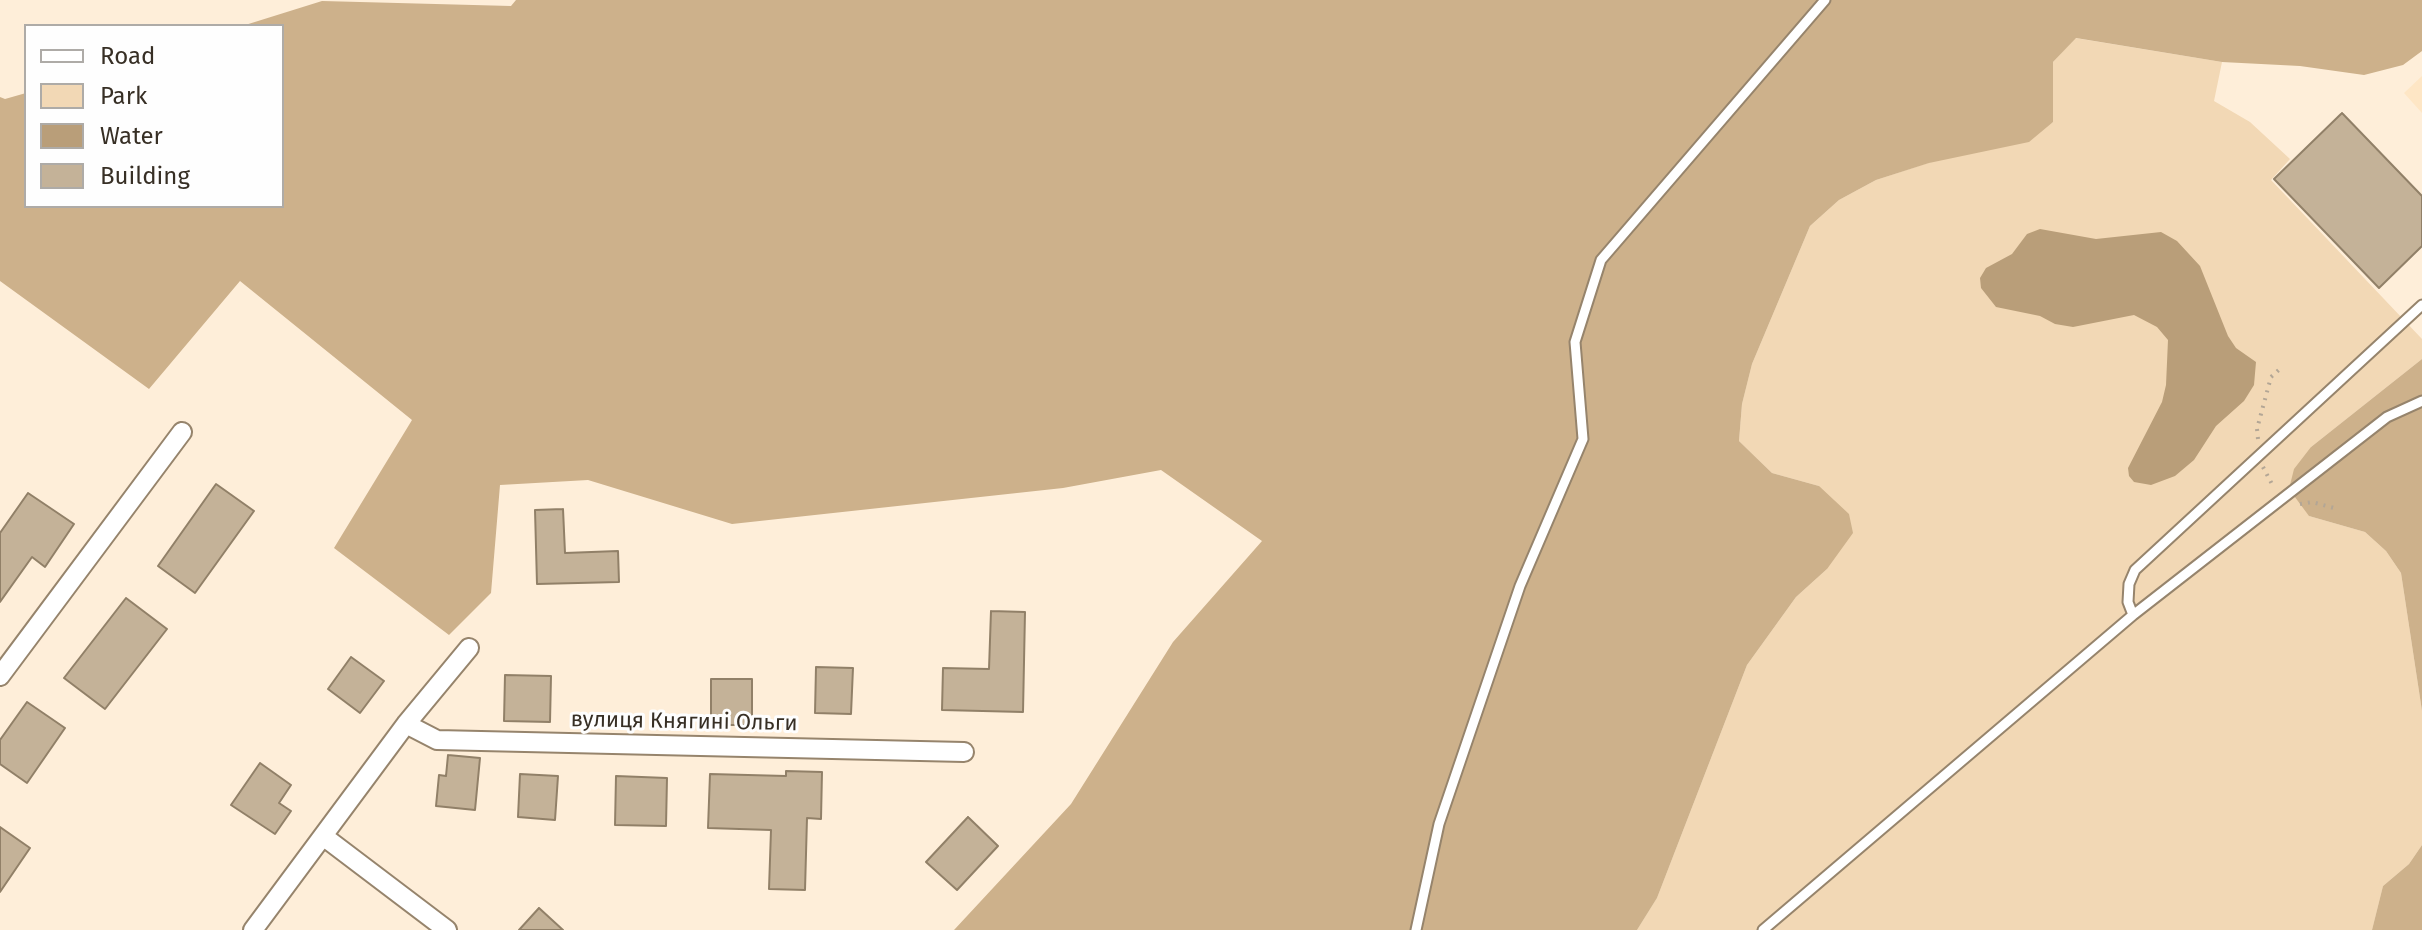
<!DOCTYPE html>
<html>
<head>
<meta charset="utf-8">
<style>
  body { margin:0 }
  #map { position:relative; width:2422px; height:930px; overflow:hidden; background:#feeed9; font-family:"Fira Sans",sans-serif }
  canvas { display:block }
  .legend { position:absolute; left:24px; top:24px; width:260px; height:184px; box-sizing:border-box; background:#fefefe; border:2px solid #aeaba7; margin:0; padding:10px 14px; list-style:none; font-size:24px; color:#372f25 }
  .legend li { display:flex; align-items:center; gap:16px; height:40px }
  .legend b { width:40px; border:2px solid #aeaba7 }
</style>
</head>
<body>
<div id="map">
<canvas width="2422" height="930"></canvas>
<ul class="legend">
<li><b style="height:10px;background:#fff"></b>Road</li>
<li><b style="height:22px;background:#f2d8b5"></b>Park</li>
<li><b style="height:22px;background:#b99e79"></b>Water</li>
<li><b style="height:22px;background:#c4b298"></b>Building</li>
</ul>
</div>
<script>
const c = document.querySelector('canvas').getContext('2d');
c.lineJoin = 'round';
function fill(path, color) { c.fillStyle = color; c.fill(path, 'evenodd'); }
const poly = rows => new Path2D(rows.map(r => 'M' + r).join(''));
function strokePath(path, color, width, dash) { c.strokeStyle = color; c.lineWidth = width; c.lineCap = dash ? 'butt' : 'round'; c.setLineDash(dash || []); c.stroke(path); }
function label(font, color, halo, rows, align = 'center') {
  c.font = font + ' "Fira Sans",sans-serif'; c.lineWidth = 6; c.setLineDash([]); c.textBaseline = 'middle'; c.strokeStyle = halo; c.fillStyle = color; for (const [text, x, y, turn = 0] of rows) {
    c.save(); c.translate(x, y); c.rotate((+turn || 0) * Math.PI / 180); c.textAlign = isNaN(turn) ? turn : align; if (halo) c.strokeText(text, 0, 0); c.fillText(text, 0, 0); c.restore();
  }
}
fill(poly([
  [2422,76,2422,113,2404,93]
]), '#fee6c5');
fill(poly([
  [2075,38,2222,62,2214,101,2250,122,2290,159,2271,180,2422,339,2422,359,2311,447,2309,516,2365,532,2386,551,2401,573,2422,711,2422,845,2409,864,2383,886,2372,930,1637,930,1657,898,1747,665,1796,597,1827,569,1819,486,1772,473,1739,441,1742,404,1752,364,1810,226,1839,200,1876,180,2053,122,2053,62]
]), '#f2d8b5');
fill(poly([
  [516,0,2422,0,2422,51,2403,65,2364,75,2300,66,2222,62,2076,38,2053,62,2053,122,2029,142,1929,163,1876,180,1839,200,1810,226,1752,364,1742,404,1739,441,1772,473,1819,486,1849,514,1853,533,1827,569,1796,597,1747,665,1657,898,1637,930,954,930,1071,804,1173,642,1262,541,1161,470,1063,488,732,524,588,480,500,485,491,593,449,635,334,548,412,420,240,281,149,389,0,281,0,97,5,99,26,93,26,206,282,206,282,26,242,26,322,1,511,6],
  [2422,359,2422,711,2401,573,2386,551,2365,532,2309,516,2289,489,2294,469,2311,447],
  [2422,845,2422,930,2372,930,2383,886,2409,864]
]), '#cdb18b');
fill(poly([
  [2040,229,2096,239,2161,232,2177,241,2200,266,2228,336,2236,348,2256,362,2254,385,2244,401,2216,426,2194,460,2175,476,2151,485,2134,482,2129,476,2128,468,2162,402,2166,385,2168,340,2157,327,2134,315,2073,327,2055,324,2040,316,1996,307,1981,288,1980,278,1986,268,2012,254,2027,234]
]), '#b99e79');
const building = poly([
  [2342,113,2422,196,2422,246,2379,288,2274,179,2342,113],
  [216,484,254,511,195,593,158,566,216,484],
  [28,493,74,524,45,567,32,557,0,602,0,533,28,493],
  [563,509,565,553,618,551,619,582,537,584,535,510,563,509],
  [126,598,167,629,105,709,64,678,126,598],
  [991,611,1025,612,1023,712,942,710,943,668,989,669,991,611],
  [351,657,384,681,360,713,328,689,351,657],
  [816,667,853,668,851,714,815,713,816,667],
  [505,675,551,676,550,722,504,721,505,675],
  [711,679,752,679,752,725,711,725,711,679],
  [27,702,65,728,27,783,0,764,0,740,27,702],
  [448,755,480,758,475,810,436,806,439,775,446,776,448,755],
  [260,763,291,785,279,803,291,811,275,834,231,805,260,763],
  [786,771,822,772,821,819,807,818,805,890,769,889,771,830,708,828,710,774,786,776,786,771],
  [520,774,558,776,555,820,518,817,520,774],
  [616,776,667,778,666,826,615,825,616,776],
  [968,817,998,846,957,890,926,862,968,817],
  [0,827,30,848,0,892,0,827],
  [539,908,563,930,519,930,539,908]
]);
fill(building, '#c4b298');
strokePath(building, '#918068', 2);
const lane = poly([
  [2133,615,2128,602,2129,584,2135,570,2422,305],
  [1416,930,1439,824,1520,586,1583,439,1575,342,1601,260,1825,0],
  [1763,930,2133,615,2387,417,2422,401]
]);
const street = poly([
  [0,676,182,432],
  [406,724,437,740,964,752],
  [323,836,447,930],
  [253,930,406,724,469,648]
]);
strokePath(lane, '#96846c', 13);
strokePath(street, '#96846c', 22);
strokePath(poly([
  [2258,439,2257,429,2271,377,2281,368],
  [2263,467,2274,488],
  [2300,504,2312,502,2334,508]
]), '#b3a695', 4, [2, 6]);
strokePath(lane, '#fff', 9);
strokePath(street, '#fff', 18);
label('22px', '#372f25', '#fefefe', [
  ["вулиця Княгині Ольги",684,722,1]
]);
</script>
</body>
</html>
